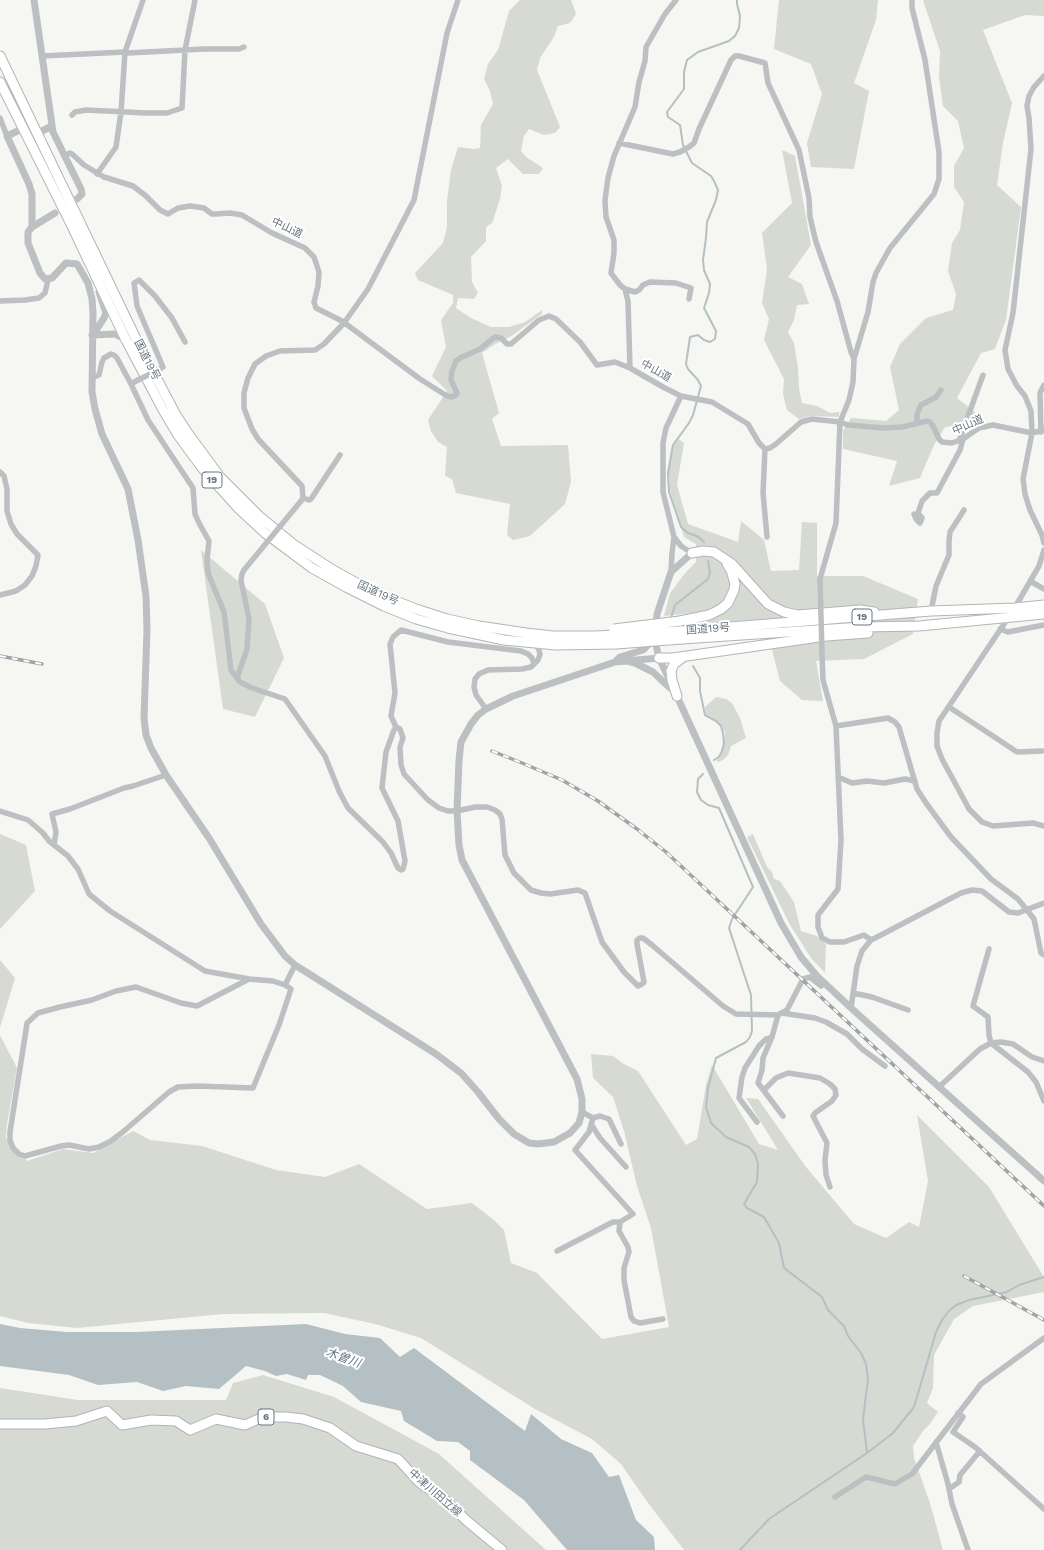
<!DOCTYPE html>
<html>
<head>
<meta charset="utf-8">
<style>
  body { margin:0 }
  canvas { display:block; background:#f6f6f3 }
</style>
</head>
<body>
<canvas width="1044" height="1550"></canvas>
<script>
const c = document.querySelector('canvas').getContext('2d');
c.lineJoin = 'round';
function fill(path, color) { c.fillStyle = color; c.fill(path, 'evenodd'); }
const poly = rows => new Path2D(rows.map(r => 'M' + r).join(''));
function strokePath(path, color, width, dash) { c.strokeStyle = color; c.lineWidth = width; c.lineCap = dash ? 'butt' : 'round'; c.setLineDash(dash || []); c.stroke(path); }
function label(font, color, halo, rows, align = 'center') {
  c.font = font + ' "Work Sans","Noto Sans JP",sans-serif'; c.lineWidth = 4; c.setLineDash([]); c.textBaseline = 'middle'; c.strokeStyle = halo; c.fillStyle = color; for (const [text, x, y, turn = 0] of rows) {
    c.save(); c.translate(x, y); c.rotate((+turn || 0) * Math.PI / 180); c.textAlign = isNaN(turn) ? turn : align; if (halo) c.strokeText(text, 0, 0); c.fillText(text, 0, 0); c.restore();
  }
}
fill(poly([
  [520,0,571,0,576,14,570,23,558,26,554,37,540,58,537,70,560,127,555,133,544,135,529,129,524,136,521,151,526,157,543,168,539,174,523,174,508,159,496,168,502,186,500,199,492,223,486,227,486,241,471,257,472,282,478,293,474,299,458,298,456,308,471,318,491,327,509,327,525,322,542,310,542,314,510,337,495,344,482,353,499,413,492,419,501,446,568,445,571,482,565,504,530,536,513,540,507,535,510,504,456,493,452,479,445,476,447,447,438,442,431,431,428,420,447,391,432,376,446,347,441,320,453,303,453,295,418,280,415,273,443,243,447,227,447,201,451,170,458,147,474,149,480,148,481,125,493,104,490,91,484,79,488,64,498,50,509,11],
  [779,0,878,0,876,20,854,83,869,91,854,169,811,167,807,143,822,94,811,64,774,49],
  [923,0,1044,0,1044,16,1025,15,983,30,1012,103,1003,143,997,185,1021,207,1006,320,995,349,981,353,957,398,975,412,974,423,945,427,934,445,920,478,889,486,897,461,843,449,843,431,851,418,886,421,899,410,890,367,900,344,926,318,953,310,956,294,948,271,952,243,960,230,964,202,954,187,954,166,964,148,958,121,943,106,939,77,940,51],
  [782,150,795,156,811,245,788,277,802,284,809,304,797,305,794,320,788,332,794,343,798,368,799,389,802,403,817,406,830,413,839,412,839,417,810,416,799,419,787,410,783,394,784,379,764,340,769,319,762,303,767,269,762,233,792,203],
  [679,439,684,443,677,485,688,524,738,542,741,521,764,540,771,571,799,570,802,522,817,523,817,576,863,576,918,599,913,634,864,659,816,661,823,701,802,700,780,681,764,619,708,623,704,612,664,616,670,593,686,572,696,562,696,544,684,537,670,491,669,473,671,456,674,445],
  [201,550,265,604,284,658,255,717,223,709],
  [716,697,726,699,732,703,740,718,746,738,731,746,728,755,723,760,719,762,716,760,720,758,723,751,725,733,722,726,716,720,706,714,705,707],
  [0,834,26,845,35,891,0,929],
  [753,834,767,867,772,872,774,879,780,881,794,902,801,931,817,936,826,944,825,973,811,958,790,925,747,837],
  [0,960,15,978,0,1028],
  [0,1035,17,1068,7,1124,6,1138,27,1161,63,1149,93,1153,133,1131,150,1140,202,1146,276,1170,325,1177,359,1164,427,1209,472,1203,494,1220,504,1230,511,1263,537,1273,602,1339,669,1327,651,1228,637,1186,624,1131,613,1097,593,1078,591,1054,613,1056,624,1064,638,1071,686,1145,697,1139,706,1085,712,1065,759,1144,778,1150,746,1098,758,1099,806,1167,854,1224,886,1238,909,1222,919,1227,928,1181,917,1115,989,1187,1044,1277,1044,1292,973,1306,954,1319,934,1355,933,1388,927,1403,938,1412,929,1425,923,1431,913,1446,914,1458,930,1503,943,1550,684,1550,648,1503,621,1464,592,1439,535,1409,421,1338,375,1324,324,1313,223,1314,77,1328,28,1323,0,1316],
  [263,1375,334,1397,439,1454,546,1550,0,1550,0,1388,78,1400,226,1400,233,1383]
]), '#d6dad3');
fill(poly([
  [0,1324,20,1328,67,1332,137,1332,306,1324,345,1334,380,1338,400,1357,414,1348,525,1431,531,1414,561,1439,592,1453,609,1477,619,1475,636,1520,654,1537,655,1550,567,1550,524,1500,470,1460,470,1451,458,1442,437,1441,404,1421,401,1411,361,1402,343,1386,320,1375,308,1375,306,1380,287,1374,276,1376,265,1371,246,1366,219,1389,186,1386,163,1391,137,1382,98,1385,69,1375,0,1366]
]), '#b4c0c3');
strokePath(poly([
  [704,542,697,536,688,533,681,527,669,492,668,473,673,445,689,423,693,415,701,386,698,380,688,369,686,364,690,337,698,335,704,340,710,342,715,339,716,331,704,308,709,293,710,284,704,270,703,260,706,238,707,222,716,200,718,190,714,181,711,176,692,163,683,145,680,125,668,117,667,112,684,89,684,72,687,60,698,52,729,41,735,36,739,28,740,16,737,4,737,0],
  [671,618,675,605,708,579,710,573,708,561],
  [693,666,700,678,700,691,705,715,716,721,721,726,723,733,724,743,722,751,719,757,714,760],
  [703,774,698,779,697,792,701,800,708,805,719,808,753,887,732,919,729,928,751,995,752,1031,750,1037,746,1042,716,1058,708,1088,706,1107,711,1123,726,1137,749,1147,755,1154,758,1164,757,1182,744,1204,747,1208,764,1217,779,1243,784,1268,822,1297,828,1310,844,1326,848,1336,861,1353,866,1364,868,1379,863,1419,867,1453],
  [740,1550,769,1519,867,1453,893,1433,914,1407,936,1332,942,1320,948,1312,956,1305,969,1300,1007,1292,1019,1285,1044,1277]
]), '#b4c0c3', 2);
const primary = poly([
  [0,1424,45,1424,76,1421,107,1411,122,1425,151,1420,176,1421,190,1430,216,1419,245,1425,263,1417,286,1417,303,1419,330,1428,356,1446,398,1459,419,1482,446,1501,467,1521,502,1550]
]);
const trunk = poly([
  [0,56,136,339,176,415,187,432,220,477,259,516,293,544,333,570,373,592,416,609,447,619,479,626,526,633,553,636,595,636,615,635],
  [0,82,70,222,126,340,163,410,178,435,203,469,239,509,265,533,312,568,346,587,384,606,416,619,448,628,504,640,556,645,616,644],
  [692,553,703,551,714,552,732,564,768,604,784,612,797,615,860,610,874,612],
  [680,621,709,615,721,609,728,603,734,590,735,584,731,570,727,564],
  [680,631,931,611,1015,608,1044,605],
  [682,639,862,627,919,626,1044,614],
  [659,658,673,658,826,636,868,633],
  [677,696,672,680,671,671,674,664,682,658]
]);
strokePath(primary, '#b0b4b7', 11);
strokePath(trunk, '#b2b5b8', 11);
strokePath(poly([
  [42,56,125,52,128,53,204,49,239,49,244,47],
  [1044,76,1034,87,1029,96,1027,106,1029,118,1031,149,1013,313,1005,350,1008,369,1017,386,1025,396,1031,411,1032,433,1023,479,1025,494,1030,510,1042,535,1044,543],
  [72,115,75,112,86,110,146,113,167,113,182,108,185,50,195,0],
  [0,118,7,136],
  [619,143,673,154,680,152,689,147,694,143,699,129,731,60,735,56,739,56,765,63,768,83,799,150,809,198,810,217,816,242,837,301,851,352,854,359],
  [65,155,70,153,72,154,84,165,104,177,133,186,146,196,160,210,168,214,178,208,190,206,204,208,212,214,216,214,230,213,242,215,272,233,305,248,314,257,319,272,318,286,314,302,316,308,342,321,420,379,447,396,452,397,456,395,457,393,451,380,452,371,456,361,460,358,480,349,495,337,501,338,507,344,511,344,539,320,549,316,556,319,580,342,597,365,615,362,630,368,663,387,681,396,712,402,748,424,759,443,765,449,770,448,776,444,801,422,812,419,840,422,848,425,884,428,902,427,927,421,930,422,933,426,939,439,942,442,952,443,963,439,979,428,993,425,1032,433,1044,430],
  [97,174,116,147,121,112,125,52,143,0],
  [625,289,635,292,639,290,643,285,650,282,676,283,691,288,689,299],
  [0,301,25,300,39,298,45,293,48,280],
  [630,368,628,301,625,289,620,285,611,273,614,253,614,240,606,217,605,200,608,178,614,156,635,107,639,82,645,61,646,47,665,14,676,0],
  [160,369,163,367,137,306,134,283,139,280,155,296,172,318,185,342],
  [92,378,99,375,102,362,104,358,111,354,114,355,117,358,131,384,138,380],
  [131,384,148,420,193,488,195,514,199,523,209,541,207,560,208,573,224,612,231,670,240,682,252,688,285,699,325,756,339,791,348,808,383,842,391,853,398,868,401,870,403,869,405,861,398,821,382,788,386,752,394,730,396,727,400,729,403,738,400,747,401,765,404,774,428,800,439,808,448,811,457,811,475,807,487,807,495,810,500,814,502,819,505,855,514,873,531,890,541,893,550,894,578,890,585,893,602,942,624,972,638,986,642,984,644,982,637,944,637,940,640,938,643,938,652,945,723,1006,736,1014,778,1015,787,1010,803,979,810,977,821,986,824,983],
  [681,396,666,428,663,443,663,492,674,537,681,546,692,553],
  [917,423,917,414,921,405,936,397,941,390],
  [1041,432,1040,393,1044,385],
  [959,441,983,375],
  [765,449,763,493,767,537],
  [0,472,4,476,7,489,7,511,11,524,17,534,38,555,36,566,32,576,25,585,16,591,0,595],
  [303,498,309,500,311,499,340,455],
  [301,501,303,498,302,486,258,439,252,429,244,408,244,393,248,378,255,364,266,356,280,351,315,350,324,344,344,323,368,289,414,200,447,33,458,0],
  [914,514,916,519,920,523,922,518,918,513,922,501,930,493,937,493,960,450,963,439],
  [671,572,672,553,674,537],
  [820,579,836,523,840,422,849,400,853,382,854,359,868,312,873,282,876,273,890,248,934,194,939,179,939,152,925,60,912,8,912,0],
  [1030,581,1044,589],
  [1014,609,1039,566,1044,550],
  [931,611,936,586,949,555,949,541,950,532,964,510],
  [1008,618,939,721,937,733,937,746,942,759,969,809,982,822,993,826,1033,823,1044,826],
  [1000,629,1008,632,1044,625],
  [822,654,823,680,836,726,841,840,838,889,818,915,818,927,822,938,830,942,844,942,864,935,871,940],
  [237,678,247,649,249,619,241,580,242,574,244,570],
  [949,707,1017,752,1042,751],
  [486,709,476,695,474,687,475,679,479,674,488,670,522,669,531,667,538,660,540,654,539,650,535,643],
  [836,726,888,718,895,722,899,727,917,789,926,803,951,837,991,879,1018,899,1027,910,1034,919,1041,953,1044,955],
  [396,727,391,716,395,693,390,644,393,637,401,630,448,642,521,651,528,654,532,658,534,664],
  [838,777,852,783,867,781,884,783,905,779,915,781],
  [0,811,28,820,43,833,49,841,68,856,78,869,89,894,110,911,205,971,249,979,273,981,285,985,295,965],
  [54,845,56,832,52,814,70,809,124,788,133,786,166,775],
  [989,949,973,1006,988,1017,989,1035,991,1043,1028,1072,1036,1082,1044,1101],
  [249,979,197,1006,181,1003,136,987,116,991,92,1000,60,1007,38,1013,27,1023,26,1030,10,1132,10,1140,13,1148,19,1154,25,1156,61,1146,69,1145,89,1149,99,1147,111,1141,124,1131,169,1092,178,1087,197,1086,253,1088,279,1025,291,989,285,985],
  [853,993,872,997,908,1010],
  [851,1008,857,966,862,951,871,940,881,935,961,893,972,890,982,891,1009,912,1018,913,1044,903],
  [782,1013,815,1018,826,1022,847,1034,862,1049,885,1066],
  [772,1037,763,1058,762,1070,758,1083,783,1116],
  [939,1087,980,1049,991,1043,1001,1042,1013,1044,1032,1057,1044,1061],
  [764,1090,776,1078,788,1073,820,1078,830,1084,835,1089,836,1095,832,1101,815,1113,813,1116,827,1143,825,1160,826,1175,830,1187],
  [582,1112,593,1118],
  [757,1122,739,1098,742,1077,745,1068,759,1046,766,1039,772,1037,778,1015],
  [591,1124,600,1138,626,1167],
  [620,1222,619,1231,628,1247,629,1252,624,1268,624,1280,631,1317,634,1321,640,1323,663,1319],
  [557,1251,613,1222,620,1222,633,1214,575,1150,589,1132,593,1118,600,1116,609,1119,621,1144],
  [958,1413,963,1417,953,1432,975,1447,1044,1509],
  [936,1442,948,1484,952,1504,968,1550],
  [949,1489,959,1482,960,1475,980,1451],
  [835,1497,866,1477,895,1484,912,1474,981,1384,1044,1338]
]), '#bcc0c2', 5.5);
strokePath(poly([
  [34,0,53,132,81,189,82,194,77,199],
  [24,128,7,136,29,184,32,194,32,227],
  [36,134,52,126],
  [55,213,32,227,28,232,28,243,40,273,45,279,52,278,66,263,77,264,88,283,92,299,93,313,92,392,95,409,102,434,128,489,138,540,146,596,147,630,144,718,146,735,151,748,166,775,209,838,261,924,285,956,295,965,436,1054,461,1073,478,1092,499,1119,514,1134,529,1143,538,1144,554,1142,570,1133,579,1123,582,1112,582,1099,577,1079,462,860,459,845,457,811,459,760,461,742,471,724,478,715,486,709,513,696,615,662,659,658],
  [92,335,115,334,126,340],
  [93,335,104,318,106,313,99,292],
  [616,661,620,657,643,650,648,645,649,638],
  [627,661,635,663,653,672,670,688],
  [671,683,659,658,656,645,655,633,657,614,671,572,692,553],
  [675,692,781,923,801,957,817,976,851,1008,1044,1181]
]), '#bcc0c2', 7);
strokePath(primary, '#fff', 9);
strokePath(trunk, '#fff', 9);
const rail = poly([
  [0,656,42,664],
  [492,751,522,763,562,780,598,801,637,829,666,852,1044,1206],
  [964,1276,1044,1320]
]);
strokePath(rail, '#9ea4a8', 3.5);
strokePath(rail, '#fff', 2, [6]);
const trunkBridge = poly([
  [614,629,680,621],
  [615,635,680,631],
  [616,644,682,639]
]);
strokePath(trunkBridge, '#b2b5b8', 11, []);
strokePath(poly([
  [138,380,160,369],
  [244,570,301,501],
  [820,579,822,654]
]), '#bcc0c2', 5.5);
strokePath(trunkBridge, '#fff', 9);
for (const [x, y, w] of [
  [212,480,20],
  [862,617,20],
  [266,1417,16]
]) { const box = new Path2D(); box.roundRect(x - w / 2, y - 8, w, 16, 3); c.fillStyle = '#fff'; c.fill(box); strokePath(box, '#697780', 1); }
label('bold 10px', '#697780', null, [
  ["19",212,480],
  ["19",862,617],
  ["6",266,1417]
]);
label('11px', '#697780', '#fff', [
  ["中山道",287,228,26],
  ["国道19号",147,360,63],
  ["中山道",656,371,29],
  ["中山道",968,425,-24],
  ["国道19号",378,593,24],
  ["国道19号",708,629,-4],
  ["中津川田立線",435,1493,41]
]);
label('italic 12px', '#65777d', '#fff', [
  ["木曽川",343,1358,20]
]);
</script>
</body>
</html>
